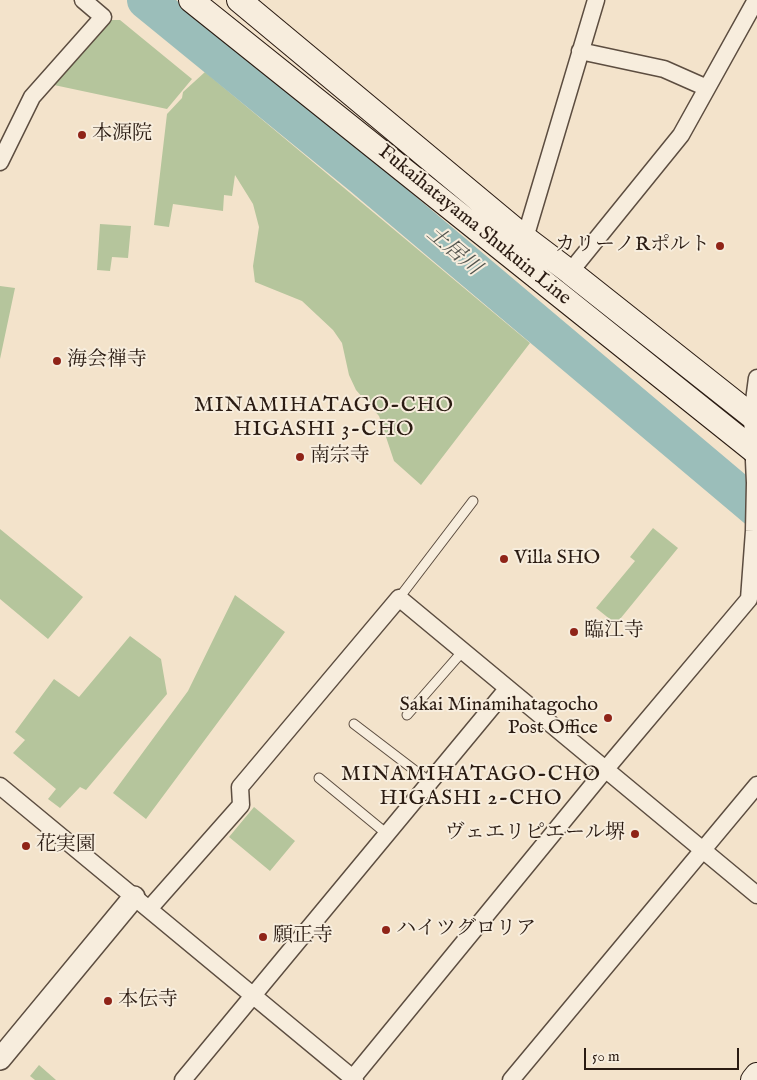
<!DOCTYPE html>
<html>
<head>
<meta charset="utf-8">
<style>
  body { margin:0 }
  #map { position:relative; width:757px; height:1080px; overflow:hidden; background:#f3e3cb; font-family:"IM FELL English",serif }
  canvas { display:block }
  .scale { position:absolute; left:584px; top:1048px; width:155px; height:22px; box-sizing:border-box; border:2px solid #2a1b12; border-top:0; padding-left:6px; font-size:15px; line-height:18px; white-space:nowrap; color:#2a1b12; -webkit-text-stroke:4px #f7eddd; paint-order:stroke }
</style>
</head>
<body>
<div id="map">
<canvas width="757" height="1080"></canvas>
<div class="scale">50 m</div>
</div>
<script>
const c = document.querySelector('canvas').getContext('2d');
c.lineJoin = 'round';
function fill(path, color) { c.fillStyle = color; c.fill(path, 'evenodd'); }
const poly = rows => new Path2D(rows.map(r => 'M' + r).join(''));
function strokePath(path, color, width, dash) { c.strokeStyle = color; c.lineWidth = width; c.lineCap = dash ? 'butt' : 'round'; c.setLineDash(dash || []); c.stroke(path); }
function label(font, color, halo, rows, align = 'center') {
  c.font = font + ' "IM FELL English","Noto Serif JP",serif'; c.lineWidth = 4; c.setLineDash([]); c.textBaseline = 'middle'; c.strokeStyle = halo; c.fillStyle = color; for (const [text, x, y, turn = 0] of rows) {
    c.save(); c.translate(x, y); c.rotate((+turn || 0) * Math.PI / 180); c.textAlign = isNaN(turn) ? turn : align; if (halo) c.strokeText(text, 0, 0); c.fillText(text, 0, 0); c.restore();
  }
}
fill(poly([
  [110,20,120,20,192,79,167,109,54,85],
  [205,72,530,343,421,485,394,461,379,416,356,390,349,375,342,343,333,330,302,301,255,282,253,266,259,227,253,204,235,175,232,196,224,195,223,211,173,204,169,227,154,225,167,114,182,98,183,92],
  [100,224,131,226,128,258,112,257,110,271,97,270],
  [0,286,15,288,0,359],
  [653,528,678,548,616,624,596,608,635,561,630,557],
  [0,529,83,597,48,639,0,599],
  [235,595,285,632,146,819,113,793,188,691],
  [130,636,161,659,167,694,86,790,80,787,60,808,48,799,56,789,13,753,25,740,15,732,54,679,79,697],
  [254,807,295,841,270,871,229,837],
  [39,1065,56,1080,35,1080,30,1076]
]), '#b5c59c');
strokePath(poly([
  [146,0,363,177,757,509]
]), '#9bbeba', 38);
const service = poly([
  [399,598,473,501],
  [407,715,462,652],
  [354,724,430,782],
  [319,778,387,834]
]);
const minor = poly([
  [580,51,664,69,707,88],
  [0,162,32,97,103,17,83,0],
  [520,243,525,238,596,0],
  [570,272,681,135,756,0],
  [0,786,355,1080],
  [149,909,241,805,240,787,399,598,757,895],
  [183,1080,507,689],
  [351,1080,605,770,749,599,754,531,755,483,752,416,757,378],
  [511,1080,757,785]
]);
const tertiary = poly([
  [0,1059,134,897]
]);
const secondary = poly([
  [191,0,757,453],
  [239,0,525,238,570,272,757,420],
  [753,1080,757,1075]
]);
strokePath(service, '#5c4d40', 11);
strokePath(minor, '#5c4d40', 19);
strokePath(tertiary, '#5c4d40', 24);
strokePath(secondary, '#2a1b12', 26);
strokePath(service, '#f7eddd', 9);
strokePath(minor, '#f7eddd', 16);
strokePath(tertiary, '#f7eddd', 21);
strokePath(secondary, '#f7eddd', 24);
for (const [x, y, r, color] of [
  [82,135,5,"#8f2418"],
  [720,246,5,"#8f2418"],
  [57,361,5,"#8f2418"],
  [300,457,5,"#8f2418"],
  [504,559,5,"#8f2418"],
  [574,632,5,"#8f2418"],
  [608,718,5,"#8f2418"],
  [635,834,5,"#8f2418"],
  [26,846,5,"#8f2418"],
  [386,930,5,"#8f2418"],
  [263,937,5,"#8f2418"],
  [108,1001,5,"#8f2418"]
]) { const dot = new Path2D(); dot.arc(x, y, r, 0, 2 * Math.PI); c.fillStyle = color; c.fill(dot); strokePath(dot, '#f7eddd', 2); }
label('20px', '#2a1b12', '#f7eddd', [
  ["本源院",92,135],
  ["カリーノRポルト",710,246,"right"],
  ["海会禅寺",67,361],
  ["南宗寺",310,457],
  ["Villa SHO",514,559],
  ["臨江寺",584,632],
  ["Sakai Minamihatagocho",598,706,"right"],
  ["Post Office",598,729,"right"],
  ["ヴェエリピエール堺",625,834,"right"],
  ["花実園",36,846],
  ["ハイツグロリア",396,930],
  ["願正寺",273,937],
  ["本伝寺",118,1001]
], 'left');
label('20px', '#2a1b12', '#f7eddd', [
  ["Fukaihatayama Shukuin Line",474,226,39]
]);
label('italic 21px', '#52544d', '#f7eddd', [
  ["土居川",453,252,40]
]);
c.letterSpacing = '1px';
label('21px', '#2a1b12', '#f7eddd', [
  ["MINAMIHATAGO-CHO",324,407],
  ["HIGASHI 3-CHO",324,431],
  ["MINAMIHATAGO-CHO",471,776],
  ["HIGASHI 2-CHO",471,800]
]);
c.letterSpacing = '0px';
</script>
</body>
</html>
